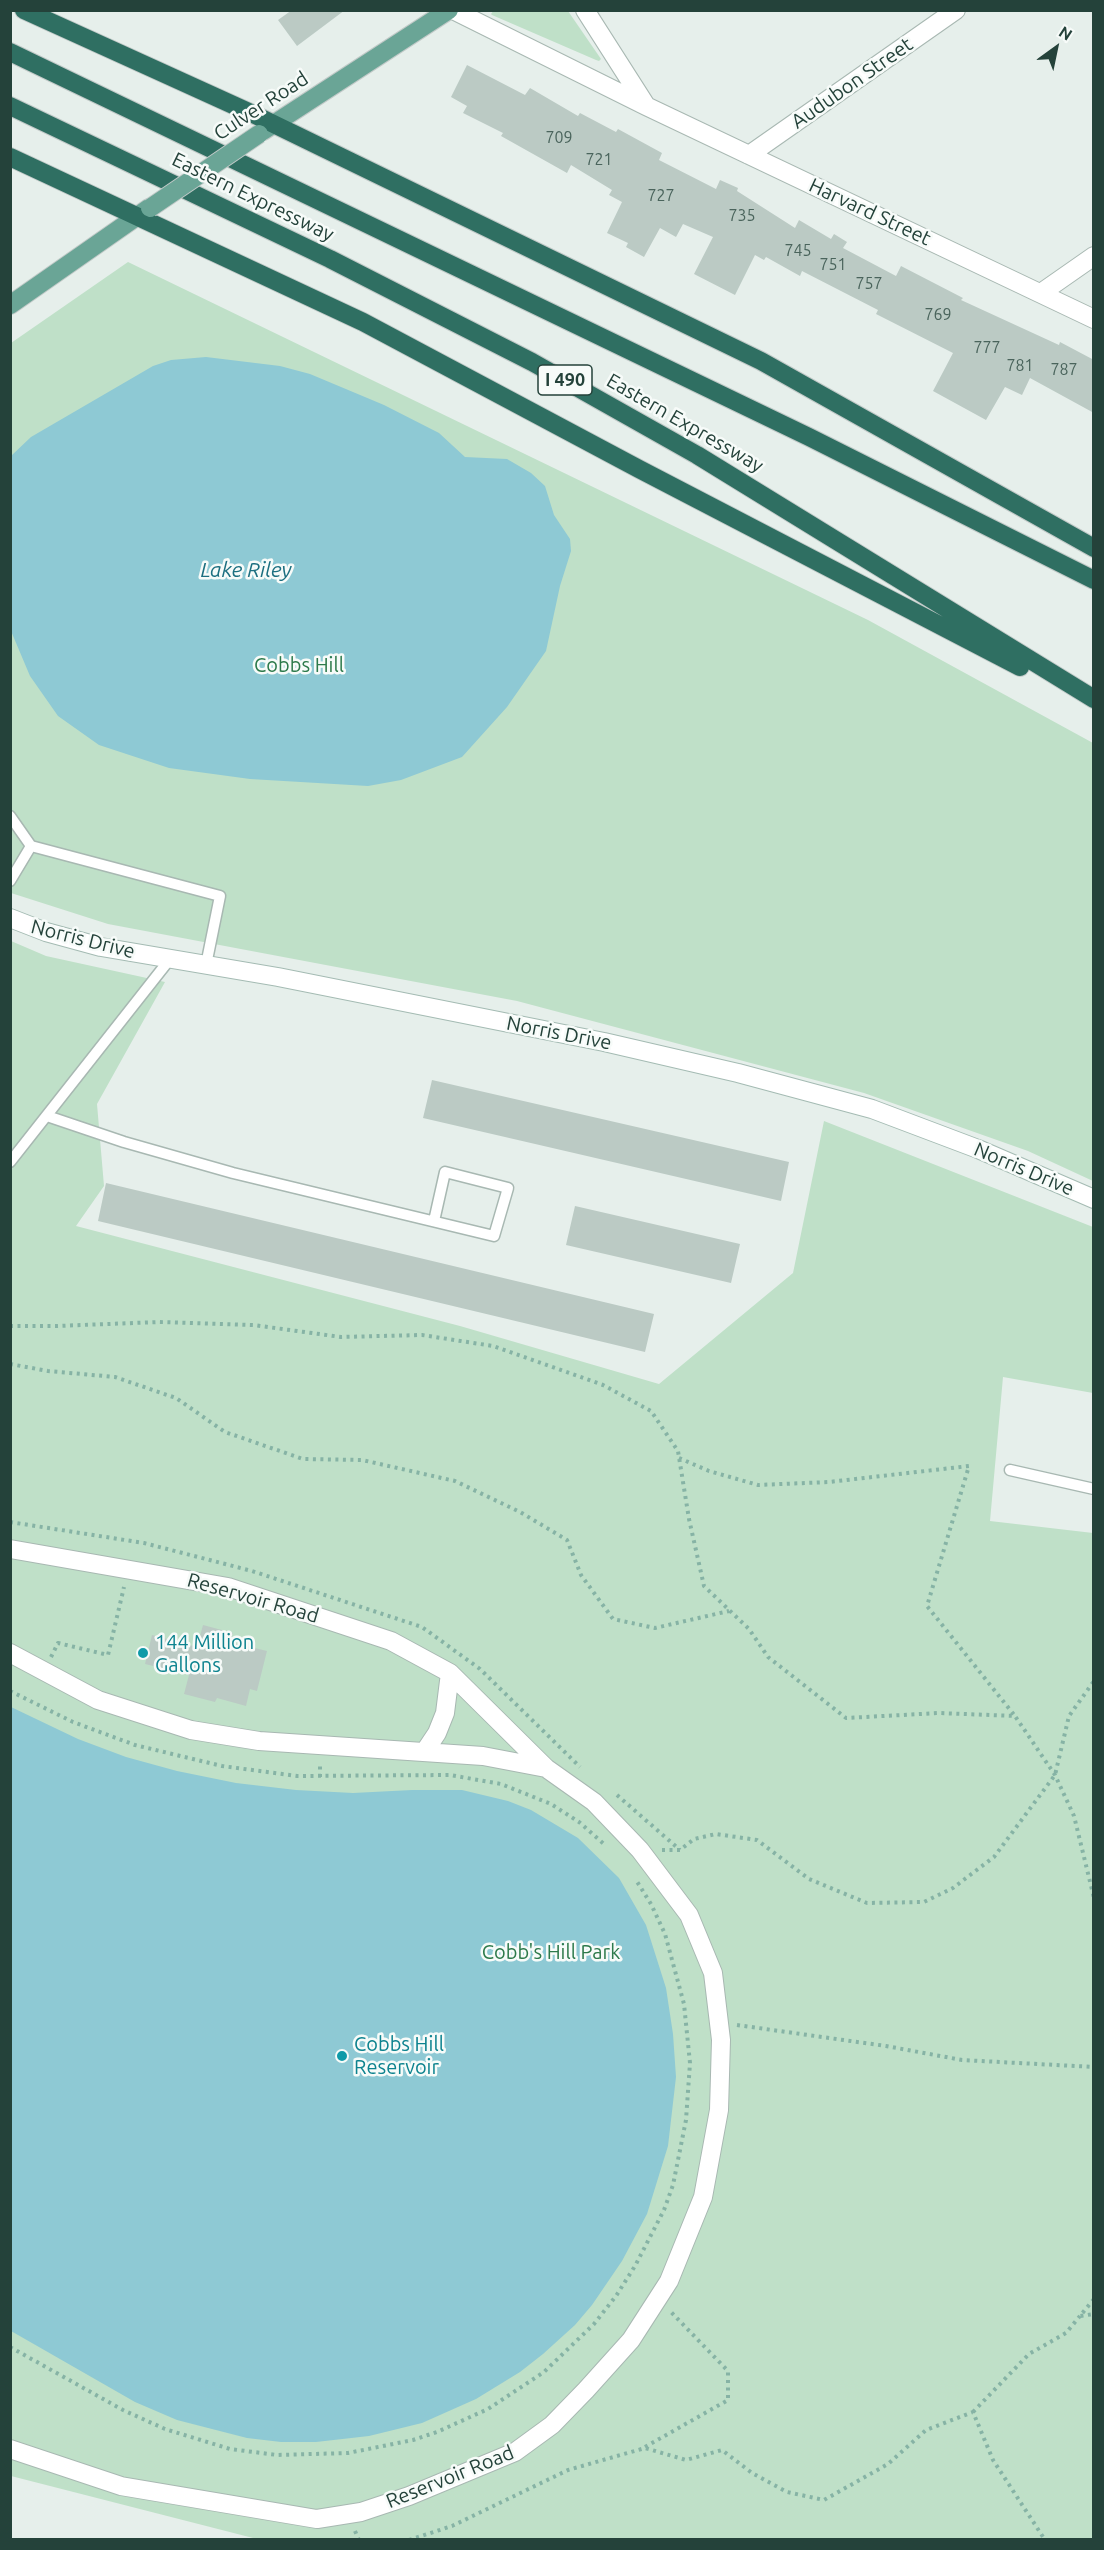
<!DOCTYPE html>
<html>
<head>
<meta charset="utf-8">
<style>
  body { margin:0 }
  #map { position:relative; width:1104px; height:2550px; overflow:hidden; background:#e6efeb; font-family:Ubuntu,sans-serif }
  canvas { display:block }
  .frame { position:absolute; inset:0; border:12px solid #24423a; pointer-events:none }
  .north { position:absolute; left:1026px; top:18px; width:60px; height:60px; -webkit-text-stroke:4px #f7fbf9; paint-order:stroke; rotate:33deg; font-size:16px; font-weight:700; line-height:24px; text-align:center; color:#24423a }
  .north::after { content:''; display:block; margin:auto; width:21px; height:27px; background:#24423a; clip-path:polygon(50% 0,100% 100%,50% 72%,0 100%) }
</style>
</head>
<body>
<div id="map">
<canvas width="1104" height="2550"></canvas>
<div class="frame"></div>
<div class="north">N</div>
</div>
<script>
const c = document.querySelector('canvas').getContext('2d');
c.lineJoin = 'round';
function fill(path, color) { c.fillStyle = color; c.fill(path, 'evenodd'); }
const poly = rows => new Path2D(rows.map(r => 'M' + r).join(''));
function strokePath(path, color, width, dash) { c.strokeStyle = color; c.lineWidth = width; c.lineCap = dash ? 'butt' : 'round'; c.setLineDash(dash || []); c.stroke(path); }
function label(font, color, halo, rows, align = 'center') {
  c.font = font + ' Ubuntu,sans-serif'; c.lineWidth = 5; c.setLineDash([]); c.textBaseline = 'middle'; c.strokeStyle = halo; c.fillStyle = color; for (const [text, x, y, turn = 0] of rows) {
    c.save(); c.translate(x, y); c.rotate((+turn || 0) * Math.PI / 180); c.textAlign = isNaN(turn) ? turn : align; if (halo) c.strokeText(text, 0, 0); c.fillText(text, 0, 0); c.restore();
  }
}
fill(poly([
  [494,10,568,11,601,59,599,61,596,60,492,15,491,14],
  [128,262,868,620,1093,743,1093,1181,1028,1151,864,1093,517,1001,108,924,11,893,11,343],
  [11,941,46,956,165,982,97,1104,104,1186,76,1226,460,1326,659,1384,793,1273,824,1121,1093,1227,1093,1393,1003,1377,990,1521,1093,1533,1093,2539,257,2539,11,2476]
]), '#bfe0c8');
fill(poly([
  [206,357,280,366,310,374,384,405,439,433,465,457,507,459,531,473,545,486,554,515,570,539,571,551,560,586,546,651,507,707,462,757,401,780,368,786,250,779,169,768,99,745,58,716,30,676,11,631,11,456,31,437,153,366,171,360],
  [11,1707,78,1739,126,1757,177,1771,236,1783,296,1790,353,1793,412,1790,462,1790,508,1801,531,1810,578,1838,619,1878,646,1925,666,1988,673,2034,676,2077,668,2146,647,2214,622,2261,592,2305,575,2325,543,2354,520,2372,476,2399,422,2423,369,2436,316,2442,281,2442,247,2438,177,2420,135,2402,11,2331]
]), '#8ec9d4');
fill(poly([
  [292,10,345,10,297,46,278,20],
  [467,65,525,95,530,88,578,116,580,113,616,132,618,129,662,153,659,160,716,189,720,180,738,188,737,191,795,228,799,220,831,239,834,234,847,242,843,248,896,276,901,266,963,298,961,300,1059,345,1060,342,1094,360,1094,413,1030,378,1022,395,1005,387,986,420,933,391,953,353,876,314,878,310,802,271,800,276,766,257,764,260,755,255,735,295,694,274,713,237,683,224,676,237,660,228,644,257,626,247,628,243,607,233,622,202,609,195,612,190,571,165,567,173,501,136,503,133,463,113,467,106,451,97],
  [432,1080,789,1162,781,1201,423,1118],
  [106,1183,654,1314,645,1352,98,1221],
  [575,1206,740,1244,731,1283,566,1245],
  [203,1625,233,1633,230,1642,267,1651,257,1691,250,1689,246,1706,217,1698,215,1702,184,1694,189,1675,145,1664,152,1635,197,1647]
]), '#bbcac4');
const lane = poly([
  [10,816,31,846],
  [10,881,31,846,220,896,206,965],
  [47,1116,124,1142,233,1173,494,1236,508,1188,445,1172,434,1221],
  [10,1162,170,959],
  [1010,1470,1094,1489]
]);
const street = poly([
  [453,10,646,106,1094,319],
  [585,10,645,104],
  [749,155,956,10],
  [1041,293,1094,256],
  [10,1549,228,1587,391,1641,450,1673,546,1768],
  [10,1653,98,1700,191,1730,259,1741,483,1756,546,1768,594,1802,640,1850,689,1915,713,1973,721,2040,719,2110,703,2197,669,2281,631,2340,586,2390,552,2425,515,2452,409,2496,361,2512,317,2519,121,2486,10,2449],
  [425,1751,437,1733,445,1713,450,1673]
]);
const secondary = poly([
  [10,918,46,932,101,947,278,977,604,1042,738,1073,872,1109,978,1149,1094,1199]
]);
const primary = poly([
  [263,131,449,10],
  [10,305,149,208]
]);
const highway = poly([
  [24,10,253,114,761,361,1094,548],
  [10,52,809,437,1094,580],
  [10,106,330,259,532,362,697,455,1094,699],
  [10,157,363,322,639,469,1020,667]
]);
strokePath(lane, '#a8b8b2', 13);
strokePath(street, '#a8b8b2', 20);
strokePath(secondary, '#a4bbb3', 20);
strokePath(primary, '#c2cac8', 20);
strokePath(highway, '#c2cac8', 20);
strokePath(poly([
  [10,1326,56,1326,159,1322,253,1325,341,1337,422,1335,493,1346,603,1385,651,1411,678,1451,689,1519,704,1586,749,1629,768,1657,846,1718,939,1713,1015,1716,1055,1775,1074,1816,1094,1898],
  [10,1364,48,1371,115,1377,176,1398,225,1432,303,1459,362,1460,455,1481,520,1512,567,1540,581,1575,613,1619,655,1628,729,1611],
  [679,1458,709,1471,758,1485,829,1482,969,1466,927,1606,1015,1716],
  [10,1522,144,1543,252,1571,422,1627,480,1669,580,1767],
  [51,1657,58,1643,108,1655,124,1587],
  [10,1691,73,1722,135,1745,222,1766,297,1776,450,1775,501,1784,551,1804,579,1822,605,1845],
  [320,1777,320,1763],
  [617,1795,680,1850],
  [662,1850,680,1850,694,1839,716,1834,757,1840,809,1879,867,1903,924,1902,953,1888,994,1857,1055,1775,1069,1716,1094,1681],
  [737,2025,886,2046,962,2060,1094,2067],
  [1094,2299,1080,2316,1094,2314],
  [10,2347,123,2410,165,2429,230,2449,277,2455,348,2453,413,2440,437,2432,488,2409,544,2372,594,2324,616,2296,635,2266,664,2210,673,2185,686,2120,690,2063,684,2004,665,1934,651,1904,636,1880],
  [973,2412,1029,2354,1066,2333,1080,2316],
  [645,2447,728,2400,728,2371,670,2311],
  [355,2531,359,2540],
  [409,2540,452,2526,568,2470,645,2448,686,2460,722,2450,752,2473,787,2492,824,2500,888,2464,926,2430,973,2412,993,2460,1045,2540]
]), '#86b3a5', 4, [3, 4.5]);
strokePath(lane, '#fff', 10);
strokePath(street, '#fff', 18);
strokePath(secondary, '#fff', 18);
strokePath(primary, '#6aa596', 18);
strokePath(highway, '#2f6f62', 18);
const primaryBridge = poly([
  [150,208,259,134]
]);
strokePath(primaryBridge, '#c2cac8', 20, []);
strokePath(primaryBridge, '#6aa596', 18);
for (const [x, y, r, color] of [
  [143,1653,6,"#0f9aa8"],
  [342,2056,6,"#0f9aa8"]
]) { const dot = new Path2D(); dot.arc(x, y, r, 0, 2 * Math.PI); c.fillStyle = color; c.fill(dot); strokePath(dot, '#f7fbf9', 2); }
label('16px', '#4a645c', null, [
  ["709",559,138],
  ["721",599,160],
  ["727",661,196],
  ["735",742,216],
  ["745",798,251],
  ["751",833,265],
  ["757",869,284],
  ["769",938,315],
  ["777",987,348],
  ["781",1020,366],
  ["787",1064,370]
]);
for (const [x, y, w] of [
  [565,380,54]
]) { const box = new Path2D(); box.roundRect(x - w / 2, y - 15, w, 30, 4.5); c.fillStyle = '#f7fbf9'; c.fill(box); strokePath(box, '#24423a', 1.5); }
label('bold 18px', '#24423a', null, [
  ["I 490",565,380]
]);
label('20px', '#24423a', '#f7fbf9', [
  ["Audubon Street",852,83,-35],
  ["Culver Road",261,106,-33],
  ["Eastern Expressway",253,197,26],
  ["Harvard Street",870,212,25],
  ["Eastern Expressway",685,423,30],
  ["Norris Drive",83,939,14],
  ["Norris Drive",559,1033,11],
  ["Norris Drive",1024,1169,23],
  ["Reservoir Road",253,1598,16],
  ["Reservoir Road",450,2477,-22]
]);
label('20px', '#2d7a4b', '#f7fbf9', [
  ["Cobbs Hill",299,665],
  ["Cobb's Hill Park",551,1952]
]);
label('20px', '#0d838f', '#f7fbf9', [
  ["144 Million",155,1642],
  ["Gallons",155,1665],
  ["Cobbs Hill",354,2044],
  ["Reservoir",354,2067]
], 'left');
label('italic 21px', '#1c6f80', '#f7fbf9', [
  ["Lake Riley",246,570]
]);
</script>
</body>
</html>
